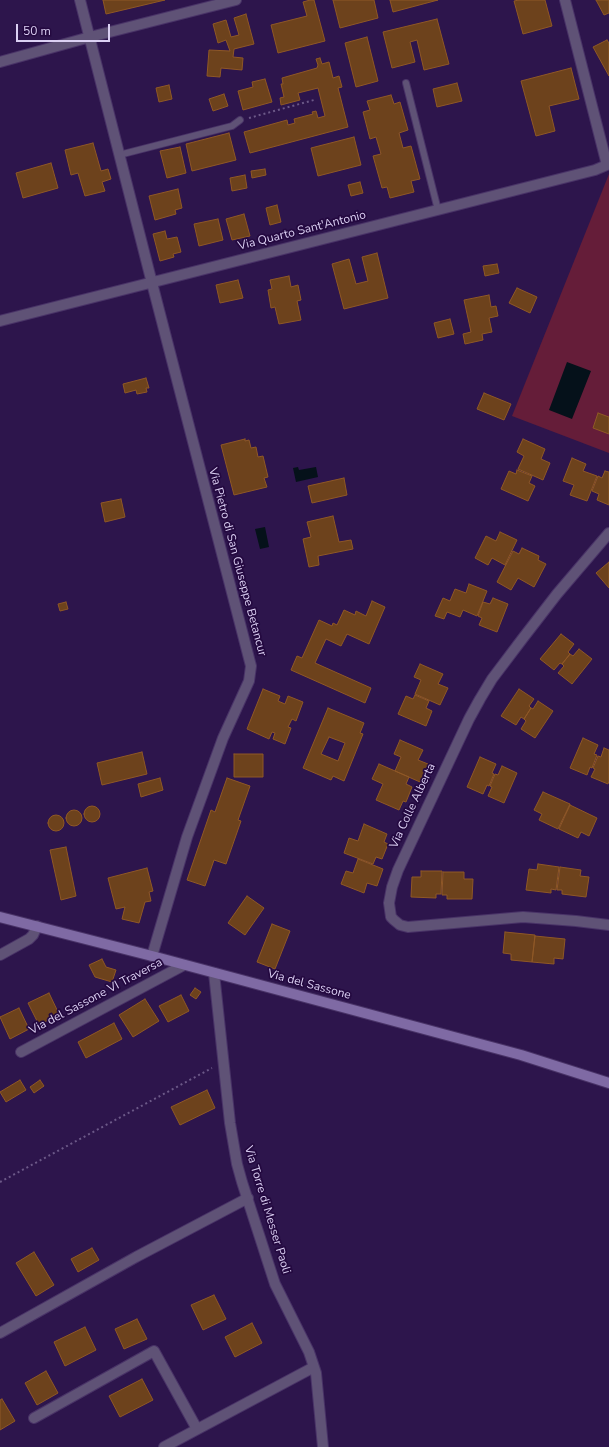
<!DOCTYPE html>
<html>
<head>
<meta charset="utf-8">
<style>
  body { margin:0 }
  #map { position:relative; width:609px; height:1447px; overflow:hidden; background:#2d154c; font-family:"Nunito Sans",sans-serif }
  canvas { display:block }
  .scale { position:absolute; left:16px; top:24px; width:94px; height:18px; box-sizing:border-box; border:2px solid #dbd0f3; border-top:0; padding-left:5px; font-size:12px; line-height:14px; white-space:nowrap; color:#dbd0f3; -webkit-text-stroke:3px #240940; paint-order:stroke }
</style>
</head>
<body>
<div id="map">
<canvas width="609" height="1447"></canvas>
<div class="scale">50 m</div>
</div>
<script>
const c = document.querySelector('canvas').getContext('2d');
c.lineJoin = 'round';
function fill(path, color) { c.fillStyle = color; c.fill(path, 'evenodd'); }
const poly = rows => new Path2D(rows.map(r => 'M' + r).join(''));
function strokePath(path, color, width, dash) { c.strokeStyle = color; c.lineWidth = width; c.lineCap = dash ? 'butt' : 'round'; c.setLineDash(dash || []); c.stroke(path); }
function label(font, color, halo, rows, align = 'center') {
  c.font = font + ' "Nunito Sans",sans-serif'; c.lineWidth = 3.5; c.setLineDash([]); c.textBaseline = 'middle'; c.strokeStyle = halo; c.fillStyle = color; for (const [text, x, y, turn = 0] of rows) {
    c.save(); c.translate(x, y); c.rotate((+turn || 0) * Math.PI / 180); c.textAlign = isNaN(turn) ? turn : align; if (halo) c.strokeText(text, 0, 0); c.fillText(text, 0, 0); c.restore();
  }
}
fill(poly([
  [609,174,609,453,512,416]
]), '#651d39');
fill(poly([
  [567,362,591,371,572,419,549,410],
  [298,467,299,470,316,467,318,477,296,482,293,468],
  [265,527,269,547,260,549,255,529]
]), '#05111a');
const building = poly([
  [103,0,165,0,106,14,103,0],
  [310,0,314,0,325,41,278,53,271,25,307,16,303,2,310,0],
  [333,0,374,0,378,18,340,28,333,0],
  [390,0,438,0,393,12,390,0],
  [519,0,545,0,552,26,523,34,514,1,519,0],
  [596,0,609,0,609,13,604,15,596,0],
  [246,14,254,44,234,49,233,57,243,58,242,70,221,68,220,77,207,76,209,50,230,51,226,40,218,43,213,24,226,20,231,37,239,35,234,18,246,14],
  [437,19,449,64,424,70,417,40,410,42,415,62,392,68,383,32,437,19],
  [367,37,378,81,356,87,345,43,367,37],
  [607,40,609,43,609,76,593,47,607,40],
  [320,58,322,64,329,62,333,78,339,76,342,87,338,88,348,127,250,153,244,132,287,120,288,125,295,123,294,119,313,114,312,112,316,111,318,118,325,116,318,88,298,93,300,100,281,105,280,98,284,97,281,84,283,84,282,78,317,68,318,65,316,59,320,58],
  [571,68,579,99,549,106,555,131,536,136,521,81,571,68],
  [265,79,272,102,243,110,238,91,253,87,252,82,265,79],
  [457,83,462,101,437,107,433,89,457,83],
  [169,85,172,99,159,102,156,88,169,85],
  [224,94,228,106,213,111,209,99,224,94],
  [391,95,394,104,400,102,408,130,399,133,403,148,411,146,420,179,411,181,414,192,390,198,387,187,382,188,373,156,381,154,376,137,370,139,363,112,370,110,367,101,391,95],
  [229,133,236,160,192,171,186,144,229,133],
  [354,137,361,165,318,176,311,148,354,137],
  [93,143,101,171,108,169,111,179,102,182,105,191,85,196,78,173,71,175,65,150,93,143],
  [180,147,186,173,167,178,160,151,180,147],
  [51,163,58,188,23,198,16,173,51,163],
  [265,169,266,175,252,178,251,171,265,169],
  [245,175,247,188,232,191,230,178,245,175],
  [360,182,363,193,351,196,348,185,360,182],
  [178,189,182,208,175,210,176,214,155,220,149,196,178,189],
  [277,205,281,222,270,225,266,208,277,205],
  [244,214,250,236,232,240,226,219,244,214],
  [218,219,223,240,199,246,194,224,218,219],
  [165,231,167,239,177,237,181,252,173,254,174,257,160,261,153,234,165,231],
  [377,253,388,298,344,309,332,264,349,259,356,284,368,281,362,257,377,253],
  [497,264,499,273,485,276,483,266,497,264],
  [289,276,291,287,298,285,301,300,297,301,301,320,279,324,275,307,271,308,268,290,272,289,270,280,289,276],
  [238,280,243,298,220,303,216,285,238,280],
  [517,288,537,297,530,313,509,303,517,288],
  [489,295,491,307,496,306,498,316,489,318,492,332,482,334,483,340,465,344,463,334,471,332,464,300,489,295],
  [450,319,454,334,438,338,434,323,450,319],
  [146,378,149,388,146,388,147,392,137,394,136,390,125,393,123,384,146,378],
  [484,393,511,404,504,420,477,409,484,393],
  [598,413,609,417,609,434,593,428,598,413],
  [245,439,245,441,249,440,251,448,256,447,258,457,263,456,268,477,264,478,267,487,234,495,221,445,245,439],
  [523,439,545,449,541,459,550,463,543,480,518,469,524,456,517,452,523,439],
  [572,458,586,464,583,471,597,476,587,501,570,495,574,485,563,481,572,458],
  [517,470,532,476,529,483,535,486,528,501,501,489,509,471,516,474,517,470],
  [605,471,609,472,609,505,597,500,599,494,592,491,598,476,602,478,605,471],
  [344,478,347,495,312,503,308,486,344,478],
  [121,499,125,517,105,522,101,503,121,499],
  [333,516,339,542,351,540,353,549,318,556,319,565,309,567,303,539,311,537,307,522,333,516],
  [500,532,517,540,505,565,492,558,488,565,475,558,486,536,496,541,500,532],
  [522,548,539,556,538,560,546,564,534,587,518,578,511,590,497,582,513,551,519,554,522,548],
  [609,562,609,588,596,573,609,562],
  [469,584,487,591,477,616,463,610,460,617,447,612,444,619,435,616,443,598,450,601,455,589,466,593,469,584],
  [493,598,508,604,497,632,479,625,482,618,478,616,483,602,490,604,493,598],
  [372,601,385,607,369,644,347,634,341,646,326,639,315,663,371,688,365,703,291,670,297,656,302,658,319,620,332,626,333,623,337,625,344,610,355,615,356,611,366,616,372,601],
  [66,602,68,609,60,611,58,604,66,602],
  [561,634,574,644,568,652,570,654,562,664,560,663,554,670,540,659,561,634],
  [579,649,592,659,572,684,558,673,564,666,562,664,570,654,573,656,579,649],
  [420,664,443,674,438,684,448,688,440,705,415,694,421,680,414,677,420,664],
  [263,689,280,696,278,701,285,704,288,696,303,702,296,721,292,719,288,727,291,728,285,744,273,739,275,733,272,732,269,739,247,729,263,689],
  [519,689,534,699,529,706,531,708,524,719,521,717,516,725,501,716,519,689],
  [415,695,429,701,426,708,432,711,426,726,398,714,406,696,413,699,415,695],
  [538,701,553,711,535,738,521,729,526,721,524,719,531,708,533,709,538,701],
  [328,708,364,723,360,733,363,734,344,781,333,776,331,780,303,768,328,708],
  [329,737,345,743,338,761,321,754,329,737],
  [583,738,598,745,594,754,597,755,592,768,590,767,587,775,570,768,583,738],
  [400,740,423,750,418,760,428,764,420,782,395,771,401,757,394,754,400,740],
  [604,748,609,750,609,781,608,784,591,777,595,769,593,768,598,756,601,757,604,748],
  [142,752,147,774,102,785,97,763,142,752],
  [234,754,263,754,263,777,234,777,234,754],
  [480,757,496,764,492,773,494,774,489,786,487,785,483,794,467,787,480,757],
  [379,764,409,777,406,784,412,787,406,802,403,801,399,810,376,800,383,784,372,779,379,764],
  [502,766,517,773,504,803,488,796,492,787,490,786,495,774,498,775,502,766],
  [160,778,163,790,141,797,138,784,160,778],
  [227,778,250,786,238,820,241,821,226,864,214,860,205,886,187,880,211,810,215,812,227,778],
  [543,792,570,804,558,829,539,820,542,814,534,810,543,792],
  [570,805,597,818,589,836,581,832,578,838,559,829,570,805],
  '84 814a8 8 0 1 1 16 0a8 8 0 1 1-16 0Z',
  '66 818a8 8 0 1 1 16 0a8 8 0 1 1-16 0Z',
  '48 823a8 8 0 1 1 16 0a8 8 0 1 1-16 0Z',
  [364,824,387,834,384,842,388,844,382,859,376,857,373,864,344,853,349,838,358,841,364,824],
  [66,847,76,896,61,900,50,850,66,847],
  [358,859,383,869,377,886,367,883,364,893,341,884,346,871,353,873,358,859],
  [538,864,559,867,556,890,551,889,551,893,526,890,529,869,537,870,538,864],
  [560,867,581,870,580,876,589,877,586,897,562,894,562,890,557,890,560,867],
  [147,868,153,891,149,892,151,901,145,902,139,923,122,919,125,907,116,909,108,878,147,868],
  [421,871,442,871,441,894,436,894,436,898,411,897,412,877,421,877,421,871],
  [443,872,464,872,464,879,473,879,472,899,447,899,447,895,442,895,443,872],
  [247,896,264,908,245,935,228,923,247,896],
  [272,924,290,931,275,969,257,962,272,924],
  [505,932,535,935,532,962,511,960,511,954,503,953,505,932],
  [535,936,565,939,563,959,554,958,554,964,532,962,535,936],
  [102,959,106,967,116,970,112,982,95,977,89,965,102,959],
  [195,988,201,992,196,999,190,995,195,988],
  [49,993,59,1014,39,1025,28,1003,49,993],
  [181,995,189,1011,168,1022,159,1006,181,995],
  [145,999,159,1021,133,1037,119,1015,145,999],
  [19,1008,29,1029,10,1039,0,1017,19,1008],
  [114,1023,122,1039,86,1058,78,1042,114,1023],
  [20,1080,26,1090,6,1102,0,1092,20,1080],
  [40,1080,44,1086,34,1093,30,1087,40,1080],
  [207,1090,215,1108,180,1125,171,1107,207,1090],
  [92,1248,99,1260,78,1272,71,1259,92,1248],
  [34,1252,54,1285,36,1296,16,1263,34,1252],
  [214,1295,226,1319,203,1330,191,1305,214,1295],
  [137,1319,147,1339,124,1349,115,1329,137,1319],
  [252,1323,262,1343,235,1357,225,1337,252,1323],
  [85,1327,96,1350,65,1366,54,1342,85,1327],
  [46,1371,58,1393,37,1405,25,1383,46,1371],
  [142,1379,153,1400,120,1417,109,1396,142,1379],
  [2,1399,15,1421,0,1430,0,1400,2,1399]
]);
fill(building, '#6d421c');
strokePath(building, '#8f5826', 1);
const lane = poly([
  [406,83,438,210],
  [119,155,232,126,240,120]
]);
const street = poly([
  [80,0,152,283,251,666,249,681,223,738,187,837,152,956],
  [565,0,607,165],
  [0,62,90,37,236,0],
  [0,321,595,170,609,164],
  [609,533,557,594,523,638,492,679,480,699,469,719,398,870,392,887,389,903,391,917,394,920,400,925,408,927,523,917,576,921,609,925],
  [0,955,29,939,33,935,37,926],
  [214,973,230,1123,237,1164,242,1182,275,1284,309,1352,316,1373,323,1447],
  [21,1052,184,965],
  [0,1333,136,1257,248,1198],
  [34,1418,154,1351,197,1429],
  [164,1447,314,1367]
]);
const secondary = poly([
  [0,917,152,956,521,1055,609,1083]
]);
strokePath(lane, '#493367', 8);
strokePath(street, '#493367', 12);
strokePath(secondary, '#493367', 12);
strokePath(poly([
  [249,118,314,100],
  [0,1182,212,1068]
]), '#6c5988', 2, [2, 3]);
strokePath(lane, '#5f5276', 6);
strokePath(street, '#5f5276', 10);
strokePath(secondary, '#7f6aa4', 10);
label('12px', '#dbd0f3', '#240940', [
  ["Via Quarto Sant'Antonio",302,231,-14],
  ["Via Pietro di San Giuseppe Betancur",237,562,75],
  ["Via Colle Alberta",413,806,-65],
  ["Via del Sassone",309,985,15],
  ["Via del Sassone VI Traversa",96,997,-28],
  ["Via Torre di Messer Paoli",267,1210,73]
]);
</script>
</body>
</html>
